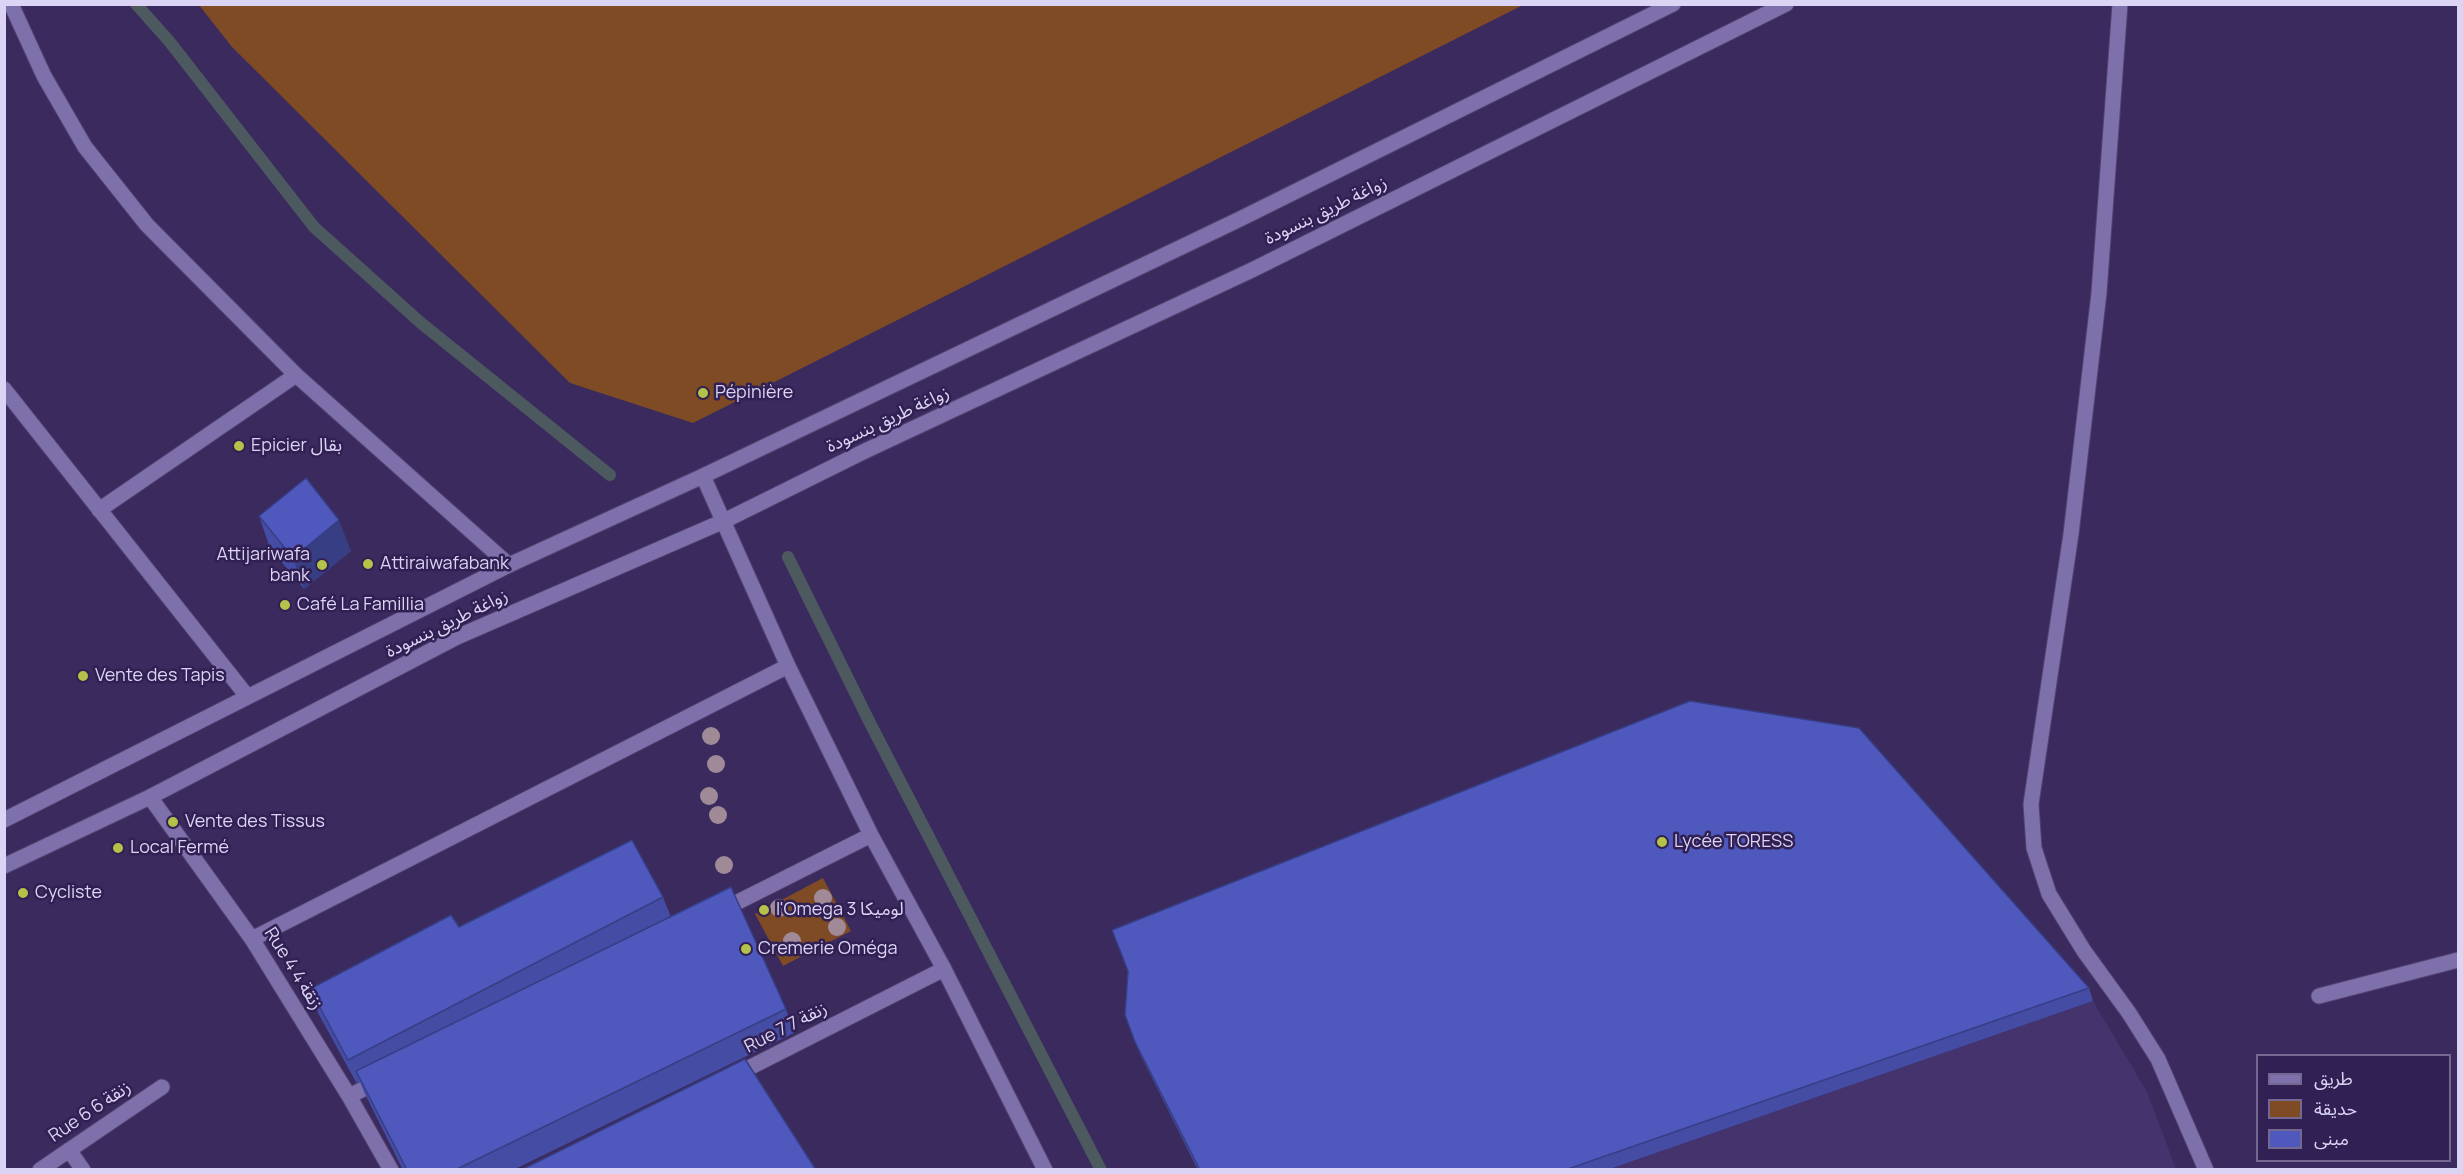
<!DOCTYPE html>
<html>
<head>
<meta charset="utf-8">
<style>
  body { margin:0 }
  #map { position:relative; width:2463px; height:1174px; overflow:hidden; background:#3a2a5e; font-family:Manrope,"Noto Sans Arabic",sans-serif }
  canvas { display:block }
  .frame { position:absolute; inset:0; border:6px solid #dbd4f4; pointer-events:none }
  .legend { position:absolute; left:2256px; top:1054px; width:195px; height:108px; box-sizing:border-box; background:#302053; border:2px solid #746893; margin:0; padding:8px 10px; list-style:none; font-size:18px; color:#dbd4f4 }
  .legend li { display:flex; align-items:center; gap:12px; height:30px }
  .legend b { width:30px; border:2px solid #746893 }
</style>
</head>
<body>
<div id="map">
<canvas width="2463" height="1174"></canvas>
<div class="frame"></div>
<ul class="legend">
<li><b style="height:8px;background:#7e70aa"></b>طريق</li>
<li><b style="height:16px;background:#7e4b24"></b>حديقة</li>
<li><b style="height:16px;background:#4f59bd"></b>مبنى</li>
</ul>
</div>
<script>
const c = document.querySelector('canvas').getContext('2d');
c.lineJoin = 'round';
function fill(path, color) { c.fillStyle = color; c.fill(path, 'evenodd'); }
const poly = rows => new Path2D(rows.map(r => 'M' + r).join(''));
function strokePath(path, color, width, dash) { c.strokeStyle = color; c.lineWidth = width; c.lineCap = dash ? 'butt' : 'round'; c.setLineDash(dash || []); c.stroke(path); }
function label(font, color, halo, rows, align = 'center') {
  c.font = font + ' Manrope,"Noto Sans Arabic",sans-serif'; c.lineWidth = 5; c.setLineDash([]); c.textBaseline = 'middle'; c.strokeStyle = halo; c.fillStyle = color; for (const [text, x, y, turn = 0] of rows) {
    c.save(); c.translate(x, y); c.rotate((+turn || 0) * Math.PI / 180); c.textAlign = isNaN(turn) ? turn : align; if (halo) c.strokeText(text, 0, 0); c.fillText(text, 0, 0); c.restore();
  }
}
fill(poly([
  [2093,1001,2147,1092,2176,1169,1607,1170]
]), '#45336e');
fill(poly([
  [199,5,1523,5,693,423,570,383,232,47],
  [823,878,851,931,783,966,755,914]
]), '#7e4b24');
strokePath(poly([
  [136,4,169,41,314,227,421,323,610,475],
  [788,557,870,723,1101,1170]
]), '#4c595f', 12);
const lane = poly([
  [2319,996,2458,960]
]);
const street = poly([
  [11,4,44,76,85,147,147,225,296,375,509,565],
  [2120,4,2099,293,2071,534,2031,804,2034,848,2049,894,2084,951,2129,1013,2158,1059,2206,1170],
  [4,389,247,696],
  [703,476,788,666,871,835,944,969,1045,1170],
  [99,510,296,375],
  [150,797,252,939,349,1096,391,1170],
  [720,911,871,835],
  [252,939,788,666],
  [733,1076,944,969],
  [349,1096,380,1081],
  [69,1150,83,1170],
  [40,1170,162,1087]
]);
const secondary = poly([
  [4,820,509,565,703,476,1240,219,1673,4],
  [4,866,150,797,457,637,724,521,865,451,1252,270,1786,4]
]);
strokePath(lane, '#524370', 17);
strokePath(street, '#524370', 17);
strokePath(secondary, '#524370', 17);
strokePath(lane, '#7e70aa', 15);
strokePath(street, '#7e70aa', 15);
strokePath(secondary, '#7e70aa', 15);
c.fillStyle = '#a08a98';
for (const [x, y] of [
  [711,736],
  [716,764],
  [709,796],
  [718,815],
  [724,865],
  [823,898],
  [779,908],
  [837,927],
  [792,941]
]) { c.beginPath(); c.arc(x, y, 9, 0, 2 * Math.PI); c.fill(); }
fill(poly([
  [259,516,351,551,304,589,270,548],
  [663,897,671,917,786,1009,794,1033,513,1170,403,1170,365,1094,360,1082,357,1084,318,1013,310,989,459,927],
  [1112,930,2089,988,2093,1001,1607,1170,1198,1170,1140,1054,1125,1015,1128,972]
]), '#444da3');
fill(poly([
  [339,520,351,551,304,589,293,558]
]), '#373e84');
const building = poly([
  [306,478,339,520,293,558,259,516,306,478],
  [1690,701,1859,728,2089,988,1565,1170,1200,1170,1135,1042,1125,1015,1128,971,1112,930,1690,701],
  [632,840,663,897,348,1060,310,989,451,915,459,927,632,840],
  [731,887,786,1009,455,1170,407,1170,356,1071,731,887],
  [745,1059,816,1170,521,1170,745,1059]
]);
fill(building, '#4f59bd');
strokePath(building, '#373e84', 1.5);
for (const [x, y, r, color] of [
  [703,393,6,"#b4c24a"],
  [239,446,6,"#b4c24a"],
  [368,564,6,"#b4c24a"],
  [322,565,6,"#b4c24a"],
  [285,605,6,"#b4c24a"],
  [83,676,6,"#b4c24a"],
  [173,822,6,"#b4c24a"],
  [1662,842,6,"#b4c24a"],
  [118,848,6,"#b4c24a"],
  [23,893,6,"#b4c24a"],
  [764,910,6,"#b4c24a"],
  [746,949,6,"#b4c24a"]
]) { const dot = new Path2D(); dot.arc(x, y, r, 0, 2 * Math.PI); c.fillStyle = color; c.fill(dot); strokePath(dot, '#302053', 2); }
label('18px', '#dbd4f4', '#302053', [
  ["زواغة طريق بنسودة",1326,211,-26],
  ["زواغة طريق بنسودة",888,420,-25],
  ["زواغة طريق بنسودة",447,624,-26],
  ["Rue 4 زنقة 4",293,969,58],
  ["Rue 7 زنقة 7",786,1028,-27],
  ["Rue 6 زنقة 6",90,1112,-34]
]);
label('18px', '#dbd4f4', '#302053', [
  ["Pépinière",715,393],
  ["Epicier بقال",251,446],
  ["Attijariwafa",310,555,"right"],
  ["bank",310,576,"right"],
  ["Attiraiwafabank",380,564],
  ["Café La Famillia",297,605],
  ["Vente des Tapis",95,676],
  ["Vente des Tissus",185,822],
  ["Lycée TORESS",1674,842],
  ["Local Fermé",130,848],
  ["Cycliste",35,893],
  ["l'Omega 3 لوميكا",776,910],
  ["Cremerie Oméga",758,949]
], 'left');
</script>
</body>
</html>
